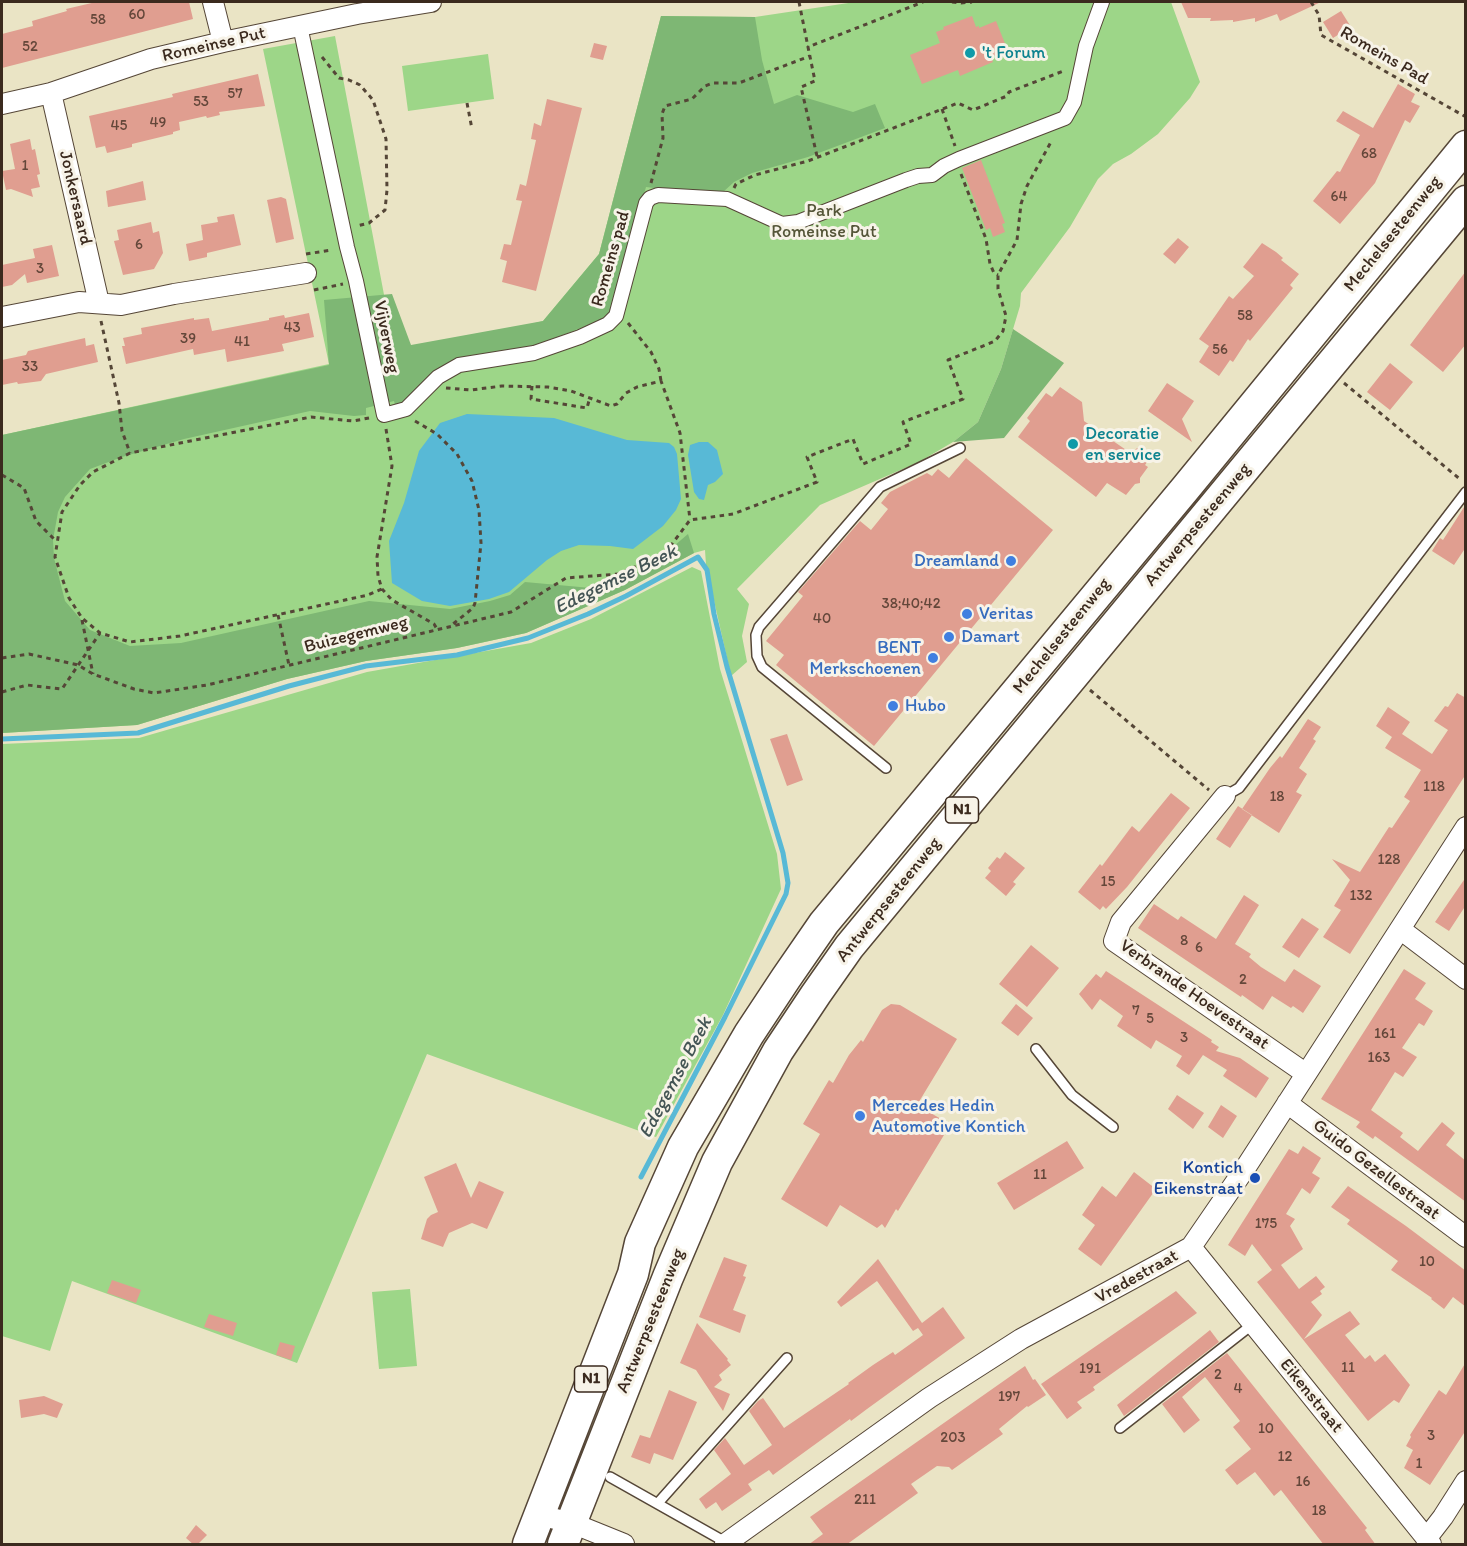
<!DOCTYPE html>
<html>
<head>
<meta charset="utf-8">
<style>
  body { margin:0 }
  #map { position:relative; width:1467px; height:1546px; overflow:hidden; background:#eae4c5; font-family:Itim,sans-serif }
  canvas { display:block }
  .frame { position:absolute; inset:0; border:3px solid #3b2a1e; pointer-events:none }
</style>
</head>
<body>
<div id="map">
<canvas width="1467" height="1546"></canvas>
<div class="frame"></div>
</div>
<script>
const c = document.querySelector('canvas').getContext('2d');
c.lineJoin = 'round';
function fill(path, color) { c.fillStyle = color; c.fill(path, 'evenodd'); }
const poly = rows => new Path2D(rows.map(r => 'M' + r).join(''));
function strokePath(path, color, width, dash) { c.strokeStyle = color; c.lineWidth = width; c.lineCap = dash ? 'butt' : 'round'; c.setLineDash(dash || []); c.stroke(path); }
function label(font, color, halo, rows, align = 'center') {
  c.font = font + ' Itim,sans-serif'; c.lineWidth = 6; c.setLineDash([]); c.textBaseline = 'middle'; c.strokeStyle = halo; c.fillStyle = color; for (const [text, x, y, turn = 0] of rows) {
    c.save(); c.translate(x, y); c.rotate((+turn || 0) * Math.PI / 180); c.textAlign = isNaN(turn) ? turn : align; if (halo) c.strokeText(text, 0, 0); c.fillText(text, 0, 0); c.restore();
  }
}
fill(poly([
  [855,2,1171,2,1200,82,1190,98,1158,134,1131,154,1113,164,1098,179,1070,227,1021,293,1020,306,1001,369,978,422,953,442,919,462,820,505,737,589,749,604,742,636,747,662,731,676,706,565,705,550,694,553,625,590,526,633,457,648,366,661,287,679,137,725,2,733,2,435,329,364,263,49,335,36,396,358,543,321,599,254,661,16,755,17],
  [488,54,494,99,408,111,402,66],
  [692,567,701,571,720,669,777,854,781,889,723,1015,656,1137,427,1054,297,1363,72,1281,50,1351,2,1336,2,744,139,738,367,672,531,643,591,619],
  [410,1289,417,1366,379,1369,372,1292]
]), '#9dd688');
fill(poly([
  [661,16,755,17,762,60,774,104,797,95,853,112,875,104,885,128,808,157,752,173,734,182,722,193,704,194,646,187,611,312,601,320,532,347,458,361,396,408,394,401,366,408,366,415,354,416,310,411,184,439,122,457,90,469,65,497,58,512,53,540,54,558,65,601,90,630,130,646,181,643,369,601,450,609,490,601,510,595,525,582,591,588,647,569,688,534,694,553,625,590,526,633,457,648,366,661,287,679,137,725,2,733,2,435,329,365,324,300,392,294,411,345,543,321,599,254],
  [1013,329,1064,363,1004,438,953,442,978,422,1001,369]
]), '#7eb774');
fill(poly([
  [467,414,554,418,627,440,669,443,674,447,677,454,681,499,676,510,663,526,633,549,610,546,579,545,561,551,547,560,509,592,489,599,450,606,422,601,392,583,389,541,404,503,419,451,440,423],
  [699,442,708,442,717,450,723,474,715,482,708,485,704,500,699,499,694,492,688,455,690,445]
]), '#58b9d6');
strokePath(poly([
  [2,739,138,733,289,686,366,666,457,655,528,638,588,614,626,596,698,557,707,570,714,614,727,667,783,853,788,883,786,894,725,1017,641,1177]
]), '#58b9d6', 5);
fill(poly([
  [96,2,189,2,193,19,2,68,2,34,33,26,32,21,67,11,66,9],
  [1181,2,1321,2,1280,21,1277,14,1255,22,1255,18,1233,22,1233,20,1210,21,1211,18,1188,18],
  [1341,11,1351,27,1333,38,1323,22],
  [972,16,976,27,979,26,979,28,996,21,1008,51,991,57,993,62,960,76,958,70,922,84,910,55,940,43,936,32,944,29,943,27],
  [594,43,607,46,603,60,590,57],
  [258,74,265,106,219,112,220,115,207,118,206,116,179,122,180,130,173,132,173,134,132,144,132,147,107,153,105,146,96,148,89,116,173,97,172,94],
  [1398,84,1415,94,1411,102,1420,106,1410,123,1405,120,1375,183,1340,224,1313,201,1337,171,1340,172,1360,135,1336,121,1343,111,1373,128],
  [547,99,582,108,536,291,502,282,507,261,500,259,504,244,511,245,522,201,516,200,520,184,526,186,536,140,531,139,534,123,541,126],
  [30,139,32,150,35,149,40,174,37,175,40,187,31,189,33,197,11,189,6,190,2,171,15,169,10,144],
  [981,160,1005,223,1002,224,1005,232,993,237,990,228,986,230,962,168],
  [143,181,146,200,108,207,106,191],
  [281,197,286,199,294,239,276,243,267,200],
  [234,214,241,245,207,253,207,257,189,261,186,244,203,240,201,225,218,222,217,217],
  [151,222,153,233,159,231,163,253,154,269,123,275,114,241,119,240,117,230],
  [1178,238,1189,247,1175,264,1163,254],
  [1262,243,1276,252,1283,258,1281,260,1299,274,1290,285,1293,288,1250,341,1248,339,1233,362,1230,360,1219,376,1199,362,1209,346,1199,339,1229,296,1233,299,1254,276,1243,267],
  [52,245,59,276,27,283,25,274,12,285,2,287,2,265,35,258,33,249],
  [1466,271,1466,344,1443,372,1410,345],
  [309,313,314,337,282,344,284,351,227,362,225,349,194,355,193,349,126,364,122,346,125,346,123,338,142,334,141,328,194,318,194,320,209,318,212,331,269,320,269,318,284,315,285,318],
  [85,338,86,346,94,344,98,362,46,374,41,381,18,384,17,382,2,385,2,360,26,355,28,351],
  [1390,363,1413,382,1390,410,1367,392],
  [1167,383,1194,401,1182,419,1192,442,1148,411],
  [1060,387,1082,402,1084,421,1132,454,1137,448,1150,458,1145,465,1148,467,1140,478,1140,483,1135,484,1126,495,1107,483,1096,497,1018,437,1030,421,1027,418,1046,393,1052,397],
  [966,458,1053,530,874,746,776,665,784,655,766,641,803,596,798,592,860,521,871,530,888,509,881,503,890,492,927,473,932,476,938,469,949,478],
  [1466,504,1466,547,1454,565,1432,551,1440,538,1443,540],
  [1457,693,1466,698,1466,774,1350,954,1323,937,1341,910,1334,906,1350,880,1332,859,1360,872,1389,827,1392,828,1410,801,1404,797,1421,770,1385,748,1392,737,1376,726,1388,707,1410,722,1402,734,1432,754,1448,730,1434,721,1445,706,1448,707],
  [1308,719,1321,727,1313,739,1316,741,1299,768,1307,774,1296,792,1302,795,1279,833,1242,809,1270,768,1280,756,1282,758],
  [787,734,803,780,787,786,770,739],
  [1171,793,1190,808,1127,887,1106,909,1103,906,1100,910,1078,892,1100,864,1102,866,1132,826,1139,832],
  [1238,806,1252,815,1230,848,1216,839],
  [1005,852,1025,868,1013,882,1016,884,1006,896,985,878,991,871,988,868,997,857,1000,859],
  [1466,877,1466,905,1449,931,1435,922],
  [1244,895,1259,905,1235,944,1251,954,1249,957,1261,967,1285,982,1294,969,1321,986,1303,1013,1293,1006,1291,1008,1272,996,1263,1010,1242,995,1241,997,1138,928,1154,904,1178,920,1181,916,1216,939],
  [1302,918,1319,929,1299,958,1282,947],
  [1031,945,1059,968,1027,1007,999,984],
  [1404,969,1426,983,1415,999,1433,1011,1424,1026,1419,1023,1402,1048,1417,1057,1403,1077,1395,1072,1371,1110,1403,1133,1400,1137,1418,1151,1442,1122,1455,1133,1446,1145,1466,1161,1466,1202,1375,1136,1373,1139,1356,1127,1360,1122,1321,1099],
  [1106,971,1212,1040,1211,1042,1219,1047,1216,1051,1240,1058,1269,1078,1256,1098,1223,1076,1227,1070,1203,1055,1189,1075,1176,1066,1182,1056,1156,1040,1151,1049,1117,1026,1123,1016,1100,999,1092,1010,1079,994,1096,974,1101,978],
  [891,1004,900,1005,957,1039,917,1105,941,1119,934,1129,944,1135,898,1211,896,1209,885,1228,882,1224,877,1228,840,1205,827,1227,781,1199,820,1134,803,1124,829,1080,833,1083,849,1055,861,1040,863,1042,882,1010],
  [1016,1004,1033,1018,1018,1036,1001,1023],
  [1177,1095,1204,1113,1193,1129,1168,1109],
  [1221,1105,1237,1116,1223,1138,1208,1127],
  [1067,1141,1084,1168,1014,1210,997,1183],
  [1303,1146,1321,1158,1312,1173,1320,1178,1310,1194,1302,1188,1286,1214,1295,1219,1290,1226,1303,1249,1281,1265,1299,1289,1316,1276,1325,1287,1320,1291,1322,1294,1311,1302,1322,1315,1304,1339,1350,1311,1360,1324,1345,1335,1365,1359,1370,1355,1375,1362,1385,1354,1410,1385,1399,1403,1394,1400,1368,1421,1257,1282,1272,1270,1252,1244,1245,1256,1228,1245,1289,1149,1298,1154],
  [456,1163,471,1198,479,1181,504,1192,487,1229,472,1223,449,1233,443,1247,421,1239,427,1219,431,1215,438,1212,424,1177],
  [1134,1172,1156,1189,1101,1266,1078,1249,1095,1225,1082,1215,1102,1186,1116,1197],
  [1348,1186,1406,1226,1466,1271,1466,1307,1453,1297,1444,1309,1431,1299,1432,1298,1391,1270,1398,1261,1347,1224,1350,1220,1331,1207],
  [724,1257,747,1265,743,1276,746,1277,733,1310,746,1315,740,1333,699,1317],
  [878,1259,922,1323,943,1307,965,1338,867,1409,851,1421,850,1419,777,1472,773,1475,769,1470,748,1484,752,1490,722,1511,716,1502,706,1509,699,1499,731,1474,714,1450,725,1438,744,1465,772,1445,749,1411,758,1401,763,1398,784,1428,849,1384,848,1383,873,1365,893,1352,895,1355,923,1335,918,1328,913,1331,877,1281,841,1307,837,1302],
  [112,1280,141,1290,136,1303,107,1293],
  [1176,1291,1197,1313,1093,1387,1095,1390,1077,1402,1082,1408,1067,1419,1041,1384],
  [209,1314,237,1323,233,1336,204,1327],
  [697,1323,728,1359,727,1360,731,1365,719,1375,722,1380,714,1387,730,1394,723,1411,696,1370,680,1363],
  [1210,1330,1219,1342,1124,1416,1117,1405],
  [280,1342,295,1346,291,1360,276,1355],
  [1227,1353,1367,1528,1365,1530,1376,1545,1324,1545,1281,1490,1274,1496,1255,1472,1237,1485,1225,1470,1251,1449,1233,1427,1240,1421,1205,1377,1182,1397,1200,1420,1184,1433,1162,1404],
  [1466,1362,1466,1430,1430,1485,1404,1468,1413,1450,1406,1446,1411,1437,1410,1435,1439,1390,1446,1395],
  [1025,1366,1033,1380,1035,1379,1046,1395,1028,1407,1027,1406,999,1429,1003,1434,952,1470,949,1467,937,1466,911,1484,918,1493,846,1545,808,1545,823,1534,810,1517],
  [669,1390,697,1402,673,1460,654,1453,650,1464,631,1457,640,1435,650,1438],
  [44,1396,63,1404,57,1418,44,1414,21,1418,19,1400],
  [196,1525,207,1535,197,1545,194,1545,186,1538]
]), '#e09e90');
const service = poly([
  [886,768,762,667,757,656,756,635,759,627,880,487,960,448],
  [1225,796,1239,788,1466,492],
  [1036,1049,1072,1095,1113,1127],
  [1120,1428,1253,1324],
  [610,1477,727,1543],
  [658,1503,787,1358]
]);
const pedestrian = poly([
  [300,26,347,247,356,281,384,415,406,409,438,377,459,365,534,353,580,337,608,324,616,316,646,203,650,198,658,195,727,199,782,224,798,222,906,180,918,176,932,175,944,166,959,159,1065,118,1074,102,1086,46,1102,2]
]);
const minor = poly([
  [213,2,223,42],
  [51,93,99,303],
  [2,104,51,93,151,59,223,42,357,14,431,2],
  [2,317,79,302,121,305,174,294,306,273],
  [1225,796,1121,922,1114,941,1305,1073],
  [1400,929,1466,979],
  [1287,1103,1466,1237],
  [1191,1247,1431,1544],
  [539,1515,572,1523,624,1544],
  [1426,1539,1443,1517,1466,1481],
  [725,1544,929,1398,1021,1339,1191,1247,1246,1167,1466,827]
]);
const primary = poly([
  [528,1544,633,1274,640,1243,683,1147,749,1034,786,978,824,923,1185,489,1466,146],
  [563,1544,668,1277,717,1162,778,1051,816,994,849,947,1466,201]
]);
strokePath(service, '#554637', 12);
strokePath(pedestrian, '#554637', 16);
strokePath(minor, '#554637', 22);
strokePath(primary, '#554637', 33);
strokePath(poly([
  [799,2,808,47],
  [952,2,961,3,972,2],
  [1311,2,1319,15,1321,35,1466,117],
  [322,57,339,78,349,80,360,85,373,100,386,139,387,190,385,210,369,223,357,226],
  [467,103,472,129],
  [942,109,955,146],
  [817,156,801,87,815,81,808,47,923,2],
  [961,174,986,239,990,264,994,273,998,275],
  [651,183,663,138,662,114,665,106,692,99,705,86,713,83,739,83,810,56],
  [734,188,736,184,755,175,808,161,958,103,973,110,1007,96,1009,92,1066,70],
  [306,254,332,250],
  [314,290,343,284],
  [101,321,119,403,122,431,130,453],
  [628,323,651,352,659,369,661,381],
  [1344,383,1461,480],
  [532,386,531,399,587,408,590,397],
  [446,388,471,390,502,386,548,387,571,391,611,406,617,404,626,393,637,387,661,381,680,433,690,520],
  [369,418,353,421,311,417,130,453,93,472,80,485,62,512,55,557,69,598,82,618,100,633,130,642,180,636,368,595,382,589],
  [415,421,437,434,457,454,472,481,479,510,481,543,475,603,473,608,453,624],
  [386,429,392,466,377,557,378,576,382,589,392,600,434,624,437,629],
  [2,475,24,488,36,521,56,541],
  [278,615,289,665],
  [82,620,93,674],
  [2,658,29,654,78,665,93,674,134,689,154,693,207,685,511,612,566,578,619,574,658,557,666,552,690,520,733,514,817,482,807,457,853,439,863,464,911,444,903,422,963,399,948,360,988,344,995,341,1003,331,1006,316,998,289,998,275,1017,240,1021,204,1027,186,1052,140],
  [1090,690,1209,790],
  [2,692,27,685,62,689,100,633]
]), '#554637', 3, [4.5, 4.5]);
strokePath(service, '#fff', 9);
strokePath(pedestrian, '#fff', 14);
strokePath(minor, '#fff', 20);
strokePath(primary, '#fff', 30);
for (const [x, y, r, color] of [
  [970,53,6,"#0f9aa8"],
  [1073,444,6,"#0f9aa8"],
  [1011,561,6,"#3f7fe0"],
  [967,614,6,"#3f7fe0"],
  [949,637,6,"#3f7fe0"],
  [933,658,6,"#3f7fe0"],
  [893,706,6,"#3f7fe0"],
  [860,1116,6,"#3f7fe0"],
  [1255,1178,6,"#1a4fb4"]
]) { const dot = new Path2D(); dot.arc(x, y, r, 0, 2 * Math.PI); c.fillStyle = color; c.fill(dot); strokePath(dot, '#f7f3e8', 2); }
label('15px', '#64473a', null, [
  ["60",137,15],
  ["58",98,20],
  ["52",30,47],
  ["57",235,94],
  ["53",201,102],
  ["49",158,123],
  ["45",119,126],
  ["68",1369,154],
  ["1",25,166],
  ["64",1339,197],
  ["6",139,245],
  ["3",40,269],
  ["58",1245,316],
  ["43",292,328],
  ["39",188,339],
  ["41",242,342],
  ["56",1220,350],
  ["33",30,367],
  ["38;40;42",911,604],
  ["40",822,619],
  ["118",1434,787],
  ["18",1277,797],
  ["128",1389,860],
  ["15",1108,882],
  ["132",1361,896],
  ["8",1184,941],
  ["6",1199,948],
  ["2",1243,980],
  ["7",1136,1011],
  ["5",1150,1019],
  ["161",1385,1034],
  ["3",1184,1038],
  ["163",1379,1058],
  ["11",1040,1175],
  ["175",1266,1224],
  ["10",1427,1262],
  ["11",1348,1368],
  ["191",1090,1369],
  ["2",1218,1375],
  ["4",1238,1389],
  ["197",1009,1397],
  ["10",1266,1429],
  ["3",1431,1436],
  ["203",953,1438],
  ["12",1285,1457],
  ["1",1419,1464],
  ["16",1303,1482],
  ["211",865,1500],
  ["18",1319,1511]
]);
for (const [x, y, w] of [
  [962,810,33],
  [591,1379,33]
]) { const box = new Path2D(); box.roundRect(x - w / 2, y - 13, w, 26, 4.5); c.fillStyle = '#f7f3e8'; c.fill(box); strokePath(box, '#3b2a1e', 1.5); }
label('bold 16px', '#3b2a1e', null, [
  ["N1",962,810],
  ["N1",591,1379]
]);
label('18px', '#3b2a1e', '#f7f3e8', [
  ["Romeinse Put",214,45,-13],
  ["Romeins Pad",1384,56,30],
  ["Jonkersaard",75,198,77],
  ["Mechelsesteenweg",1393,234,-51],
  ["Romeins pad",611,259,-74],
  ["Vijverweg",386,337,79],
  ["Antwerpsesteenweg",1198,525,-50],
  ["Buizegemweg",356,635,-14],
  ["Mechelsesteenweg",1062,636,-51],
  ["Antwerpsesteenweg",889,900,-51],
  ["Verbrande Hoevestraat",1194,995,35],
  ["Guido Gezellestraat",1376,1170,37],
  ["Vredestraat",1137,1277,-29],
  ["Antwerpsesteenweg",651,1321,-68],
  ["Eikenstraat",1311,1396,51]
]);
label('18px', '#0d838f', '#f7f3e8', [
  ["'t Forum",982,53],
  ["Decoratie",1085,434],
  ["en service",1085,455]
], 'left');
label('18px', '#545538', '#f7f3e8', [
  ["Park",824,211],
  ["Romeinse Put",824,232]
]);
label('18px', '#366cbe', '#f7f3e8', [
  ["Dreamland",999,561,"right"],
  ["Veritas",979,614],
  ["Damart",961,637],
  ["BENT",921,648,"right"],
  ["Merkschoenen",921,669,"right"],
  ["Hubo",905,706],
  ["Mercedes Hedin",872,1106],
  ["Automotive Kontich",872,1127]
], 'left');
label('18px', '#164399', '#f7f3e8', [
  ["Kontich",1243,1168],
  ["Eikenstraat",1243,1189]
], 'right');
label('italic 20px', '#455', '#f7f3e8', [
  ["Edegemse Beek",616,580,-26],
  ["Edegemse Beek",676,1078,-62]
]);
</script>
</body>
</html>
